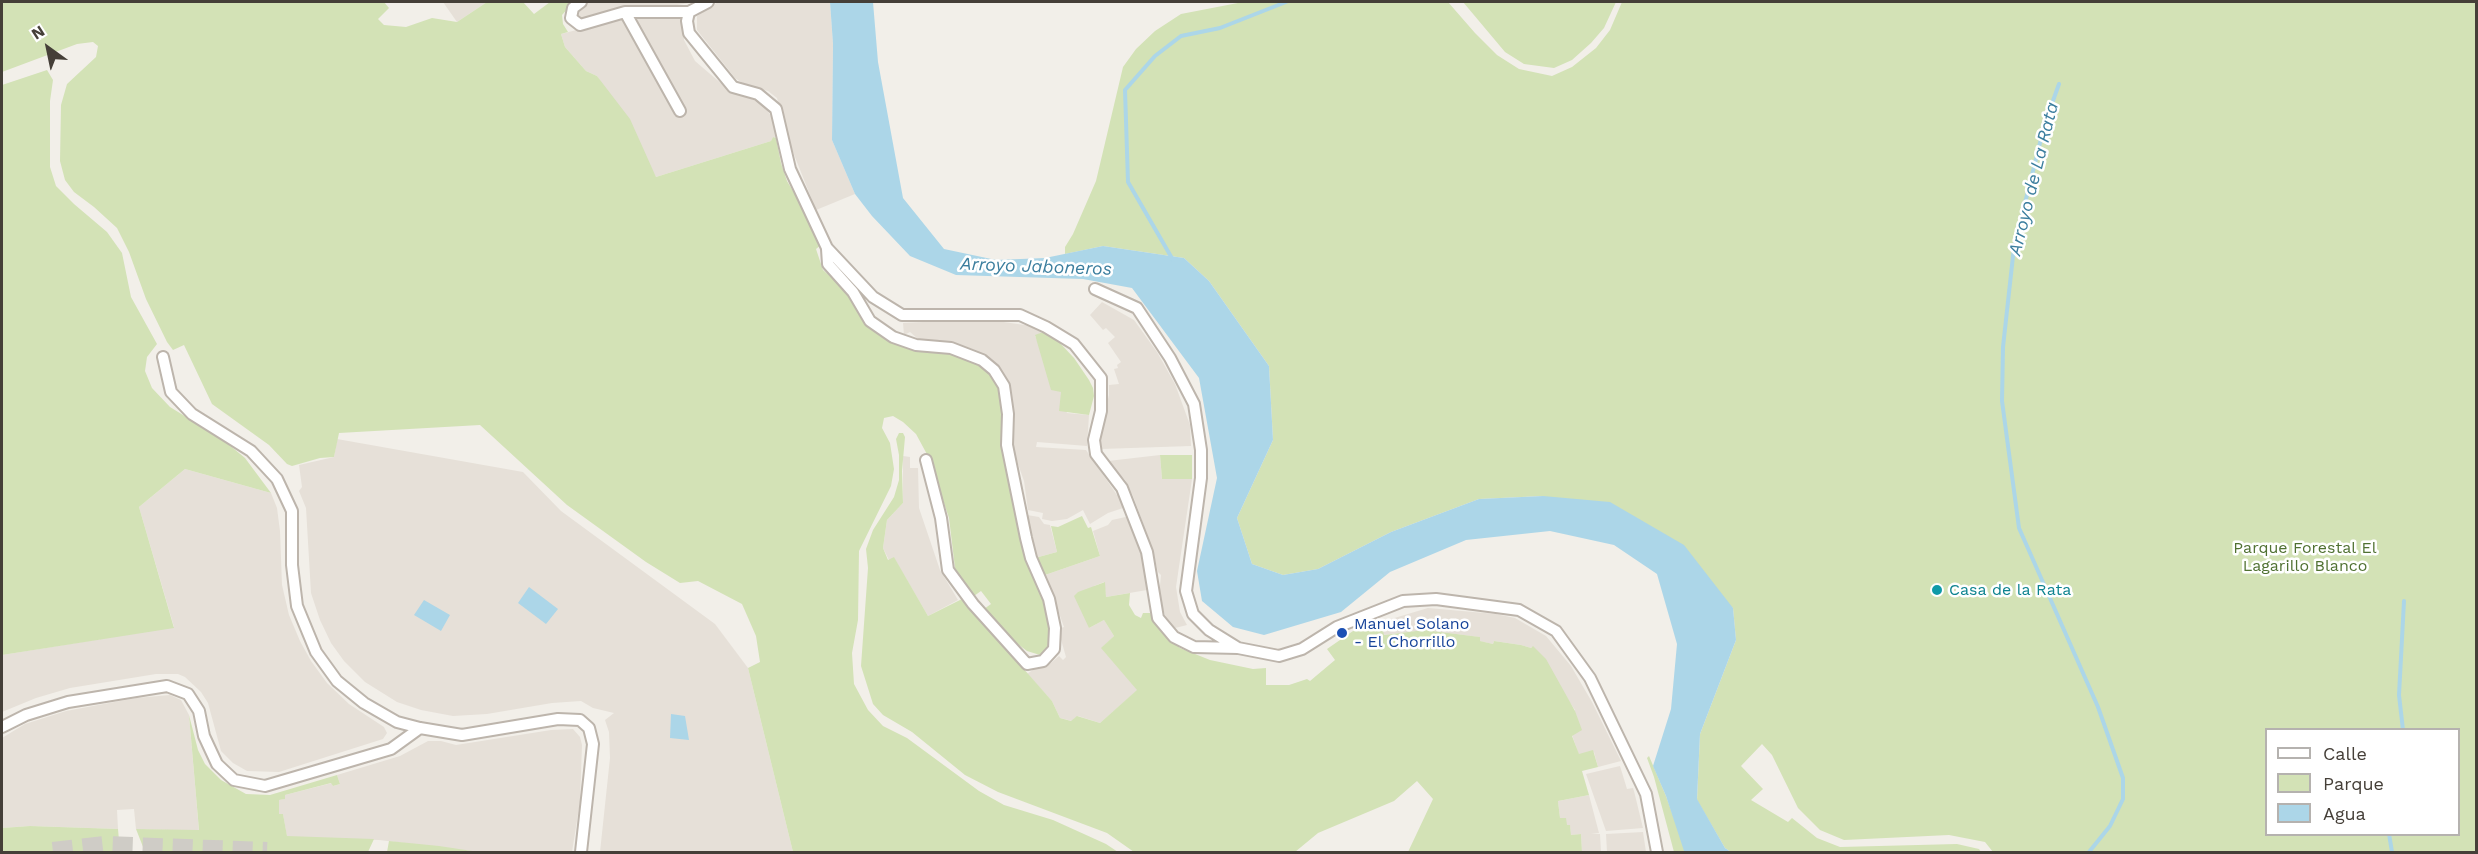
<!DOCTYPE html>
<html>
<head>
<meta charset="utf-8">
<style>
  body { margin:0 }
  #map { position:relative; width:2478px; height:854px; overflow:hidden; background:#f2efe9; font-family:"Work Sans",sans-serif }
  canvas { display:block }
  .frame { position:absolute; inset:0; border:3px solid #453f38; pointer-events:none }
  .legend { position:absolute; left:2265px; top:728px; width:195px; height:108px; box-sizing:border-box; background:#fff; border:2px solid #b5b2af; margin:0; padding:8px 10px; list-style:none; font-size:18px; color:#453f38 }
  .legend li { display:flex; align-items:center; gap:12px; height:30px }
  .legend b { width:30px; border:2px solid #b5b2af }
  .north { position:absolute; left:18px; top:18px; width:60px; height:60px; -webkit-text-stroke:4px #fff; paint-order:stroke; rotate:327deg; font-size:16px; font-weight:700; line-height:24px; text-align:center; color:#453f38 }
  .north::after { content:''; display:block; margin:auto; width:21px; height:27px; background:#453f38; clip-path:polygon(50% 0,100% 100%,50% 72%,0 100%) }
</style>
</head>
<body>
<div id="map">
<canvas width="2478" height="854"></canvas>
<div class="frame"></div>
<ul class="legend">
<li><b style="height:8px;background:#fff"></b>Calle</li>
<li><b style="height:16px;background:#d3e2b6"></b>Parque</li>
<li><b style="height:16px;background:#acd6e8"></b>Agua</li>
</ul>
<div class="north">N</div>
</div>
<script>
const c = document.querySelector('canvas').getContext('2d');
c.lineJoin = 'round';
function fill(path, color) { c.fillStyle = color; c.fill(path, 'evenodd'); }
const poly = rows => new Path2D(rows.map(r => 'M' + r).join(''));
function strokePath(path, color, width, dash) { c.strokeStyle = color; c.lineWidth = width; c.lineCap = dash ? 'butt' : 'round'; c.setLineDash(dash || []); c.stroke(path); }
function label(font, color, halo, rows, align = 'center') {
  c.font = font + ' "Work Sans",sans-serif'; c.lineWidth = 5; c.setLineDash([]); c.textBaseline = 'middle'; c.strokeStyle = halo; c.fillStyle = color; for (const [text, x, y, turn = 0] of rows) {
    c.save(); c.translate(x, y); c.rotate((+turn || 0) * Math.PI / 180); c.textAlign = isNaN(turn) ? turn : align; if (halo) c.strokeText(text, 0, 0); c.fillText(text, 0, 0); c.restore();
  }
}
fill(poly([
  [443,2,487,2,457,22],
  [589,2,696,2,671,6,631,6,600,13,588,20,578,18,576,11],
  [718,2,830,2,833,44,832,140,855,194,816,210,793,152,777,98,768,91,744,84,735,78,697,30,697,16],
  [646,16,681,17,684,24,684,40,695,61,730,91,760,102,766,108,775,123,776,138,773,137,771,141,656,177,597,76,586,71,565,47,561,34,623,18],
  [1102,302,1134,320,1157,352,1175,384,1190,425,1191,446,1101,449,1101,429,1109,395,1109,385,1119,384,1114,369,1118,368,1117,365,1121,362,1108,343,1115,337,1106,328,1103,330,1090,315],
  [982,319,1032,326,1043,332,1035,336,1061,392,1067,413,1089,415,1087,446,1037,442,1036,447,1086,450,1117,495,1120,494,1126,507,1108,513,1090,524,1083,510,1067,519,1052,521,1042,519,1043,513,1028,510,1024,481,1012,447,1013,412,1010,391,995,362,972,349,960,345,918,339,910,332,904,335,903,323],
  [337,439,523,472,561,511,715,624,748,668,793,852,600,852,610,758,609,732,605,720,614,713,593,708,581,701,552,703,487,714,453,716,421,710,397,702,365,682,344,661,331,643,320,620,311,593,306,508,299,491,302,487,299,465,334,457],
  [1160,455,1162,479,1192,479,1176,587,1180,612,1187,625,1175,628,1166,618,1159,596,1161,575,1158,572,1152,548,1133,496,1125,480,1108,461],
  [903,456,910,457,910,468,918,468,919,508,940,570,958,600,928,616,894,558,889,560,883,548,887,520,903,503],
  [185,469,271,493,277,508,280,531,282,585,289,615,300,641,311,661,327,683,349,704,384,727,387,733,383,739,279,772,247,771,233,763,221,751,208,703,201,692,185,677,178,674,156,674,70,688,36,698,2,712,2,655,174,627,139,507],
  [1027,515,1039,517,1044,524,1050,525,1057,552,1035,558],
  [1130,516,1142,558,1147,590,1106,597,1104,582,1094,586,1089,628,1104,620,1114,636,1102,648,1138,690,1100,723,1078,716,1072,721,1060,718,1052,701,1027,674,1037,667,1051,663,1059,656,1063,660,1066,657,1058,629,1064,627,1045,575,1100,556,1093,531,1108,525,1112,520],
  [1428,608,1496,614,1515,618,1546,636,1571,666,1592,702,1621,761,1598,767,1594,752,1579,755,1572,735,1575,710,1532,647,1531,648,1521,645,1494,641,1493,644,1479,641,1479,637,1424,630,1383,635,1381,622],
  [170,695,181,700,189,715,199,831,136,829,134,809,117,810,118,829,30,826,2,828,2,738,25,724,66,711,136,698],
  [573,729,580,737,582,745,580,802,572,852,479,852,379,840,287,837,283,814,279,814,279,800,284,799,285,795,332,783,333,786,340,784,337,775,400,756,428,741,441,741,456,745,551,730],
  [1620,766,1627,789,1633,788,1634,791,1643,828,1606,831,1586,774],
  [1589,795,1599,833,1591,834,1600,834,1601,852,1582,852,1581,834,1571,835,1570,826,1567,826,1560,818,1558,801],
  [1643,832,1646,852,1607,852,1606,834]
]), '#e6e0d8');
fill(poly([
  [2,2,384,2,389,8,378,19,384,25,406,27,432,18,457,22,487,2,523,2,534,14,550,2,574,2,562,15,563,24,568,32,561,34,565,47,586,71,597,76,630,119,656,177,771,141,773,137,776,138,781,163,787,181,805,211,821,245,816,249,823,270,848,292,874,330,983,364,996,381,1004,404,1003,446,1047,598,1051,638,1048,649,1040,655,1027,651,1007,636,984,609,991,604,981,591,974,596,966,585,955,568,949,518,929,458,916,434,903,422,893,416,884,418,882,428,890,443,894,469,891,486,859,551,858,620,852,653,854,684,868,710,883,726,907,738,979,791,1004,805,1053,820,1106,844,1118,852,793,852,748,668,760,662,756,636,742,604,698,581,680,583,646,562,567,505,480,425,339,433,334,457,320,458,292,466,287,464,269,445,212,404,184,345,173,350,167,342,146,299,129,252,117,228,94,207,74,192,65,180,60,161,61,105,67,84,96,57,98,46,93,42,77,44,2,72],
  [1243,2,1448,2,1475,33,1497,55,1519,69,1552,76,1572,67,1596,48,1610,30,1622,2,2476,2,2476,852,1993,852,1985,842,1949,835,1844,840,1820,830,1798,808,1772,755,1762,744,1741,766,1763,789,1751,800,1788,822,1792,818,1817,838,1840,847,1957,844,1979,849,1981,852,1731,852,1725,848,1697,800,1700,734,1736,640,1733,608,1543,496,1479,499,1391,532,1318,569,1283,575,1252,564,1237,518,1273,440,1269,366,1209,281,1184,258,1103,246,1065,254,1065,247,1073,234,1096,181,1123,67,1136,49,1155,31,1181,14],
  [2266,730,2458,730,2458,834,2266,834],
  [1463,2,1616,2,1604,28,1591,43,1572,60,1554,68,1524,64,1505,52],
  [47,70,53,80,50,101,50,167,56,186,74,204,107,232,122,253,131,297,157,344,147,357,145,371,152,388,170,407,222,439,245,458,271,493,185,469,139,507,174,628,2,655,2,85],
  [1043,332,1059,342,1074,358,1089,380,1093,388,1094,396,1089,415,1059,411,1061,392,1051,390,1035,335],
  [899,433,903,433,905,437,902,471,903,503,887,520,883,548,888,560,894,557,928,616,962,599,1052,701,1060,718,1071,721,1077,716,1100,723,1137,690,1101,648,1114,636,1104,620,1089,628,1074,596,1078,592,1105,582,1106,597,1130,593,1129,605,1135,615,1141,618,1143,613,1150,613,1159,629,1180,648,1210,660,1253,669,1266,668,1266,685,1289,685,1307,679,1310,681,1335,660,1327,649,1353,631,1381,622,1384,635,1424,630,1480,637,1480,641,1493,644,1494,641,1521,645,1531,648,1533,646,1546,659,1575,711,1582,730,1572,736,1579,754,1593,750,1598,767,1582,771,1589,795,1558,801,1560,818,1566,818,1567,825,1570,825,1571,835,1581,834,1582,852,1408,852,1433,799,1417,781,1394,801,1318,833,1295,852,1134,852,1107,833,998,792,965,775,912,732,883,715,873,704,861,666,868,568,866,549,873,530,894,497,899,480,899,455,896,439],
  [1160,455,1192,455,1192,479,1162,479],
  [1082,516,1088,528,1091,527,1100,556,1045,575,1035,558,1057,552,1051,526,1058,527],
  [189,715,198,750,205,764,221,780,246,794,270,795,337,775,340,784,333,786,331,783,285,795,285,799,279,800,279,814,283,814,287,836,374,839,368,852,145,852,136,829,199,830],
  [1649,756,1666,796,1686,852,1674,852,1654,777,1647,758],
  [30,826,118,829,120,852,2,852,2,828],
  [389,841,439,846,479,852,387,852]
]), '#d3e2b6');
fill(poly([
  [830,2,873,2,878,62,903,198,944,249,996,260,1045,258,1103,246,1184,258,1209,281,1269,366,1273,440,1237,518,1252,564,1283,575,1318,569,1391,532,1479,499,1543,496,1610,502,1684,545,1733,608,1736,640,1700,734,1697,799,1725,848,1731,852,1686,852,1684,851,1666,796,1653,766,1671,709,1677,644,1657,574,1614,545,1550,531,1466,540,1390,572,1341,612,1264,635,1233,627,1202,601,1197,571,1217,478,1199,378,1132,288,1083,279,956,275,910,256,872,216,855,194,832,140,833,44],
  [529,587,558,609,546,624,518,603],
  [424,600,450,615,441,631,414,615],
  [671,714,685,716,689,740,670,738]
]), '#acd6e8');
strokePath(poly([
  [2059,84,2045,123,2014,247,2003,347,2002,401,2019,528,2098,707,2123,778,2123,799,2110,826,2089,852],
  [1173,260,1128,182,1125,90,1155,56,1181,36,1220,28,1286,2],
  [2403,730,2399,695,2404,601],
  [2389,834,2392,852]
]), '#acd6e8', 4);
strokePath(poly([
  [53,852,104,846,267,852]
]), '#cfccc6', 20, [20, 10]);
const minor = poly([
  [581,2,573,8,571,18,580,25,625,12],
  [689,12,687,21,689,33,733,87,758,94,776,109,790,169,827,248,873,297,902,315,1020,315,1046,327,1074,344,1101,378,1101,411,1094,440,1096,454,1122,488,1147,552,1158,618,1174,637,1194,647,1238,648,1279,656,1302,649,1337,627,1403,601,1436,599,1519,610,1556,631,1590,678,1646,794,1657,852],
  [680,111,625,12,689,12,708,2],
  [827,249,828,264,853,292,870,321,893,337,916,345,951,348,982,360,994,370,1004,386,1008,414,1007,445,1026,538,1031,558,1049,599,1055,628,1054,649,1043,661,1027,664,973,604,948,570,941,518,926,460],
  [1095,289,1137,308,1170,358,1194,404,1201,450,1201,478,1186,591,1193,614,1209,630,1238,648],
  [163,357,171,392,192,414,251,451,277,479,292,511,292,565,297,606,316,652,337,681,364,703,397,722,420,728,462,735,558,719,580,720,589,728,593,744,581,852],
  [2,727,26,715,68,702,167,686,188,694,199,711,204,736,217,764,234,780,265,786,391,749,420,728]
]);
strokePath(minor, '#bdb5ac', 14);
strokePath(minor, '#fff', 10);
for (const [x, y, r, color] of [
  [1937,590,6,"#0f9aa8"],
  [1342,633,6,"#1a4fb4"]
]) { const dot = new Path2D(); dot.arc(x, y, r, 0, 2 * Math.PI); c.fillStyle = color; c.fill(dot); strokePath(dot, '#fff', 2); }
label('16px', '#507132', '#fff', [
  ["Parque Forestal El",2305,548],
  ["Lagarillo Blanco",2305,566]
]);
label('16px', '#0d838f', '#fff', [
  ["Casa de la Rata",1949,590]
], 'left');
label('16px', '#164399', '#fff', [
  ["Manuel Solano",1354,624],
  ["- El Chorrillo",1354,642]
], 'left');
label('italic 18px', '#3b7e9e', '#fff', [
  ["Arroyo de La Rata",2034,179,-76],
  ["Arroyo Jaboneros",1036,267,2]
]);
</script>
</body>
</html>
